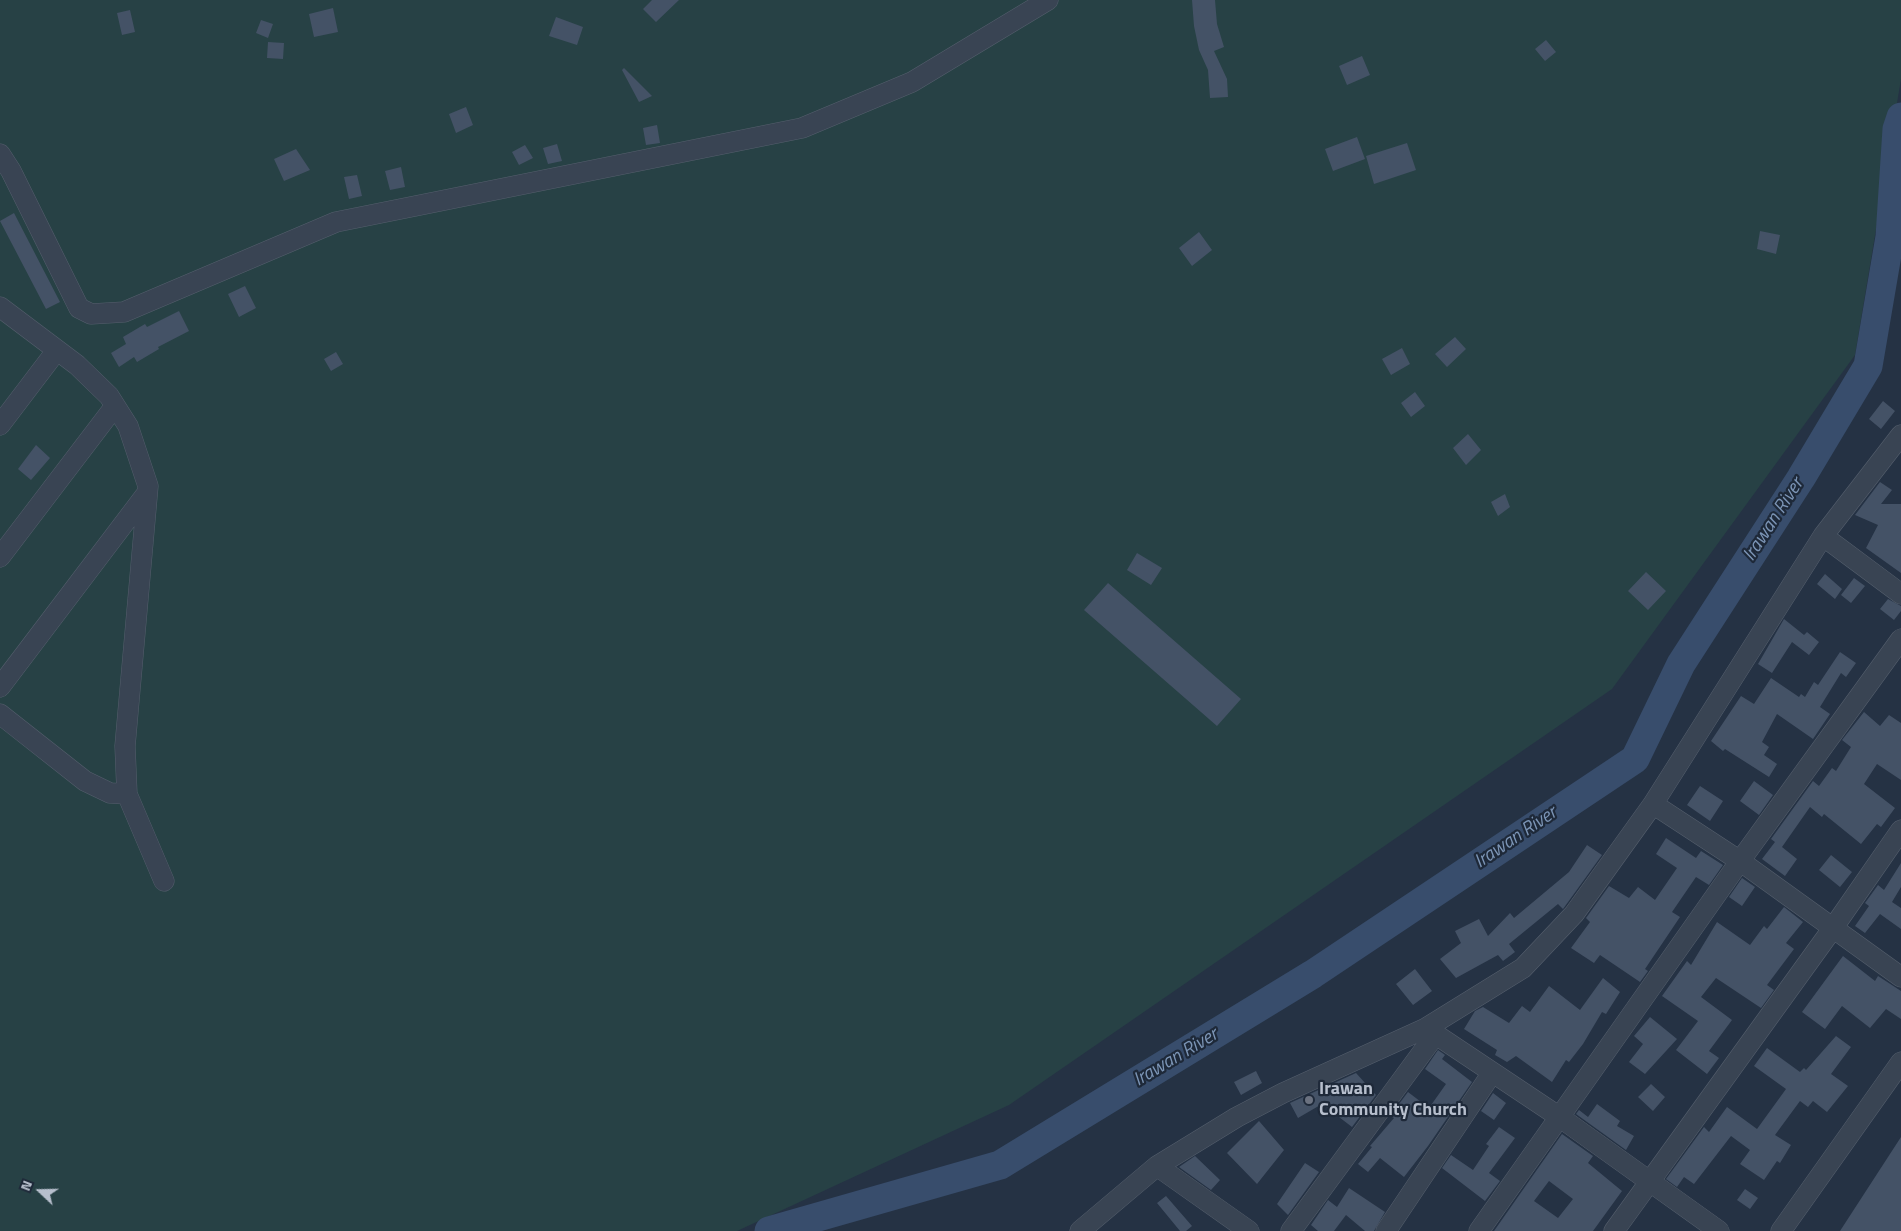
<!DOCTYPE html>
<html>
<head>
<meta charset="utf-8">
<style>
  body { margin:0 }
  #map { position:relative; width:1901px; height:1231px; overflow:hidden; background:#253244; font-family:"Titillium Web",sans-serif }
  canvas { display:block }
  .north { position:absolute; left:15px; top:1166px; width:50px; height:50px; -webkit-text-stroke:4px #1e2939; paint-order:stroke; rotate:291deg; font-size:14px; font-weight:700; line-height:20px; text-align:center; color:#b7bfcd }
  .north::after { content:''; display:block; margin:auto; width:18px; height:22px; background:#b7bfcd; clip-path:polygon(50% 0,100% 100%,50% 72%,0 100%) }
</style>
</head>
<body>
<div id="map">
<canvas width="1901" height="1231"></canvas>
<div class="north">N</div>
</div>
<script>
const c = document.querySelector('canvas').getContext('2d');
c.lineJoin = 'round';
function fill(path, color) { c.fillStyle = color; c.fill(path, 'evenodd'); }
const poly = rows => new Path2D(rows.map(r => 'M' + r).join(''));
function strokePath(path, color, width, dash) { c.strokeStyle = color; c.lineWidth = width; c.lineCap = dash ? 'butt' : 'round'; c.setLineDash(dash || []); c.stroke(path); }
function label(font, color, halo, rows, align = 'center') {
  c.font = font + ' "Titillium Web",sans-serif'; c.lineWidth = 4.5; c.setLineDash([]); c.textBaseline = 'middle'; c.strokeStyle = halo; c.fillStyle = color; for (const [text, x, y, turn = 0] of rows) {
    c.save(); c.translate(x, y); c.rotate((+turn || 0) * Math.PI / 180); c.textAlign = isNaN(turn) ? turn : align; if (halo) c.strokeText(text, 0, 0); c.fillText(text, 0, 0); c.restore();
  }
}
fill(poly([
  [0,0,1901,0,1901,79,1855,355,1612,689,1009,1105,737,1231,0,1231]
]), '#274145');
strokePath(poly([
  [769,1231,1000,1165,1313,974,1635,759,1681,664,1801,478,1868,366,1890,237,1897,129,1901,117]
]), '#384d6c', 29);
fill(poly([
  [652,0,679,0,656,22,643,9],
  [1192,0,1215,0,1217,24,1224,47,1214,51,1227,79,1228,97,1210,98,1208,70,1199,50,1194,26],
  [333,8,338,32,314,37,309,14],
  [130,10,135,32,122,35,117,13],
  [556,17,583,27,577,45,549,36],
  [261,20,273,24,268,38,256,33],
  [1546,40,1556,52,1545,61,1535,49],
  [268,42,284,43,283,59,267,58],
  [1362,56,1370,75,1347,85,1339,66],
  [624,68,652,96,639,102,622,70],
  [466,107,473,125,456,133,449,114],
  [657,125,660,143,646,145,643,128],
  [1357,137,1365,159,1333,171,1325,149],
  [1407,143,1416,170,1374,184,1366,156],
  [557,144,562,161,548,164,543,148],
  [525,145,533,158,519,165,512,152],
  [296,149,310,170,284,181,274,159],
  [401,167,405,187,390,190,385,171],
  [357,175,362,196,349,199,344,177],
  [14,213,60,302,46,309,0,221],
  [1760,231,1780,235,1776,254,1757,249],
  [1199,232,1212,250,1192,266,1179,248],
  [245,286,256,308,239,317,228,294],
  [179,311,189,331,158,347,159,349,137,362,134,357,119,367,111,353,126,344,123,337,145,324,147,327],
  [1455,337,1466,349,1447,367,1435,354],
  [1402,348,1410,364,1391,375,1382,359],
  [336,352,343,364,331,371,324,359],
  [1415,392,1425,406,1411,417,1401,403],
  [1883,401,1895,411,1881,429,1869,419],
  [1468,434,1481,450,1466,465,1453,448],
  [36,445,50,458,31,480,18,469],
  [1880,482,1892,490,1881,504,1901,504,1901,573,1866,548,1878,525,1855,515],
  [1505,494,1510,507,1498,516,1491,502],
  [1137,553,1162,568,1151,585,1127,570],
  [1646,572,1666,591,1648,610,1628,591],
  [1825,574,1842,589,1835,599,1817,584],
  [1854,578,1865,586,1851,603,1841,595],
  [1108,583,1241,699,1217,726,1084,610],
  [1888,599,1901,606,1901,611,1894,620,1880,609],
  [1784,619,1804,635,1807,632,1819,642,1809,655,1792,642,1772,673,1758,664],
  [1840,652,1856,663,1846,677,1841,673,1820,707,1830,714,1813,739,1777,714,1762,742,1769,747,1764,755,1777,764,1769,777,1725,749,1723,751,1711,741,1741,696,1754,704,1771,678,1799,697,1801,694,1805,697,1814,682,1818,685],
  [1864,712,1880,726,1889,715,1901,723,1901,780,1877,764,1864,784,1895,808,1881,827,1877,824,1861,844,1824,814,1822,817,1810,807,1782,847,1797,859,1785,876,1762,859,1775,842,1771,839,1813,781,1819,786,1832,768,1836,771,1851,747,1842,740],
  [1754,781,1773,795,1759,815,1740,801],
  [1700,786,1723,801,1710,821,1687,805],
  [1666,838,1696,858,1701,851,1723,865,1709,885,1696,877,1672,912,1680,917,1645,969,1648,971,1640,982,1600,955,1594,963,1571,948,1590,922,1586,918,1609,886,1629,898,1638,887,1655,900,1677,868,1656,854],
  [1587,845,1602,855,1563,909,1558,904,1509,944,1515,952,1503,961,1498,955,1456,978,1440,959,1461,943,1455,931,1479,919,1488,936,1510,913,1514,918,1569,872],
  [1831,855,1852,872,1840,887,1819,870],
  [1901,863,1901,887,1892,902,1901,908,1901,929,1880,914,1865,933,1855,926,1869,906,1865,903,1878,885,1884,890],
  [1742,878,1755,887,1742,906,1729,897],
  [1784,907,1803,922,1786,943,1794,949,1767,985,1774,990,1761,1008,1716,978,1701,997,1732,1020,1709,1051,1719,1058,1707,1074,1676,1050,1698,1021,1662,996,1687,961,1691,965,1717,922,1750,945,1764,926,1767,929],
  [1843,956,1875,981,1878,976,1901,991,1901,1019,1886,1009,1870,1028,1842,1006,1825,1029,1802,1012],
  [1415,969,1432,991,1413,1005,1396,984],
  [1603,978,1620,992,1606,1014,1602,1012,1583,1044,1569,1062,1566,1060,1552,1082,1516,1056,1507,1062,1495,1055,1497,1050,1464,1029,1475,1011,1483,1007,1509,1023,1522,1006,1530,1012,1549,986,1580,1010],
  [1650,1017,1677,1039,1645,1074,1629,1062,1643,1044,1634,1036],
  [1836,1036,1851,1047,1831,1074,1848,1086,1827,1112,1813,1101,1808,1107,1800,1101,1775,1135,1791,1145,1780,1163,1777,1161,1764,1180,1740,1164,1750,1150,1731,1136,1694,1184,1684,1177,1677,1187,1666,1179,1704,1127,1709,1132,1727,1107,1757,1129,1786,1089,1754,1066,1767,1048,1800,1072,1804,1068,1806,1070],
  [1438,1050,1445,1055,1442,1059,1472,1082,1428,1146,1404,1177,1380,1158,1368,1172,1358,1164,1372,1147,1370,1146,1394,1118,1390,1116,1408,1092,1429,1108,1446,1084,1425,1069],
  [1256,1071,1262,1083,1241,1095,1234,1082],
  [1356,1073,1376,1095,1352,1127,1322,1104,1298,1118,1290,1103],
  [1651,1084,1665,1097,1653,1111,1638,1097],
  [1493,1093,1506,1103,1494,1120,1481,1111],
  [1597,1104,1620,1121,1617,1126,1634,1136,1626,1150,1576,1114,1579,1110,1588,1117],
  [1259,1121,1284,1150,1257,1184,1227,1153],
  [1499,1127,1515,1138,1489,1173,1500,1181,1485,1201,1442,1168,1451,1155,1473,1170,1489,1146,1486,1144],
  [1562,1134,1593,1156,1588,1163,1622,1191,1593,1231,1494,1231],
  [1549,1181,1573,1199,1558,1218,1534,1201],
  [1901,1137,1901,1231,1840,1231],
  [1195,1156,1220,1180,1211,1190,1179,1167],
  [1305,1163,1319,1172,1288,1215,1277,1204],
  [1349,1188,1385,1212,1374,1231,1365,1231,1346,1215,1334,1231,1318,1231,1311,1225,1328,1200,1337,1207],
  [1745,1189,1758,1198,1750,1209,1737,1200],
  [1166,1196,1192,1226,1186,1231,1180,1231,1157,1203]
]), '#445266');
const minor = poly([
  [0,154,11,171,79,308,91,314,124,312,336,222,802,128,912,82,1048,0],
  [0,307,77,365,109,396,128,426,148,486,125,746,127,794,164,881],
  [0,425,57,350],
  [1823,536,1901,594],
  [0,557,115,406],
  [0,687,147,493],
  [0,714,85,781,110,793,127,794],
  [1653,804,1740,861,1901,977],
  [1426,1028,1561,1118,1719,1231],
  [1157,1166,1249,1231],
  [1080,1231,1157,1166,1237,1117,1283,1093,1426,1028,1523,968,1574,914,1653,804,1823,536,1901,435],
  [1291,1231,1435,1035],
  [1386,1231,1492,1073],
  [1479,1231,1740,861,1901,639],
  [1614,1231,1833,928,1901,830],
  [1781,1231,1901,1062]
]);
strokePath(minor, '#555f6d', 21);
strokePath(minor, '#394453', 20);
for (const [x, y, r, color] of [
  [1309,1100,5,"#6b7280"]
]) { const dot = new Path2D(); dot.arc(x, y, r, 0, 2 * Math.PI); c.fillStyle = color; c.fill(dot); strokePath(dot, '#1e2939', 2); }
label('bold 18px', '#b7bfcd', '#1e2939', [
  ["Irawan",1319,1090],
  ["Community Church",1319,1111]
], 'left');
label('italic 19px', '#7c95b6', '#1e2939', [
  ["Irawan River",1774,520,-57],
  ["Irawan River",1516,838,-34],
  ["Irawan River",1176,1058,-31]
]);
</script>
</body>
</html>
